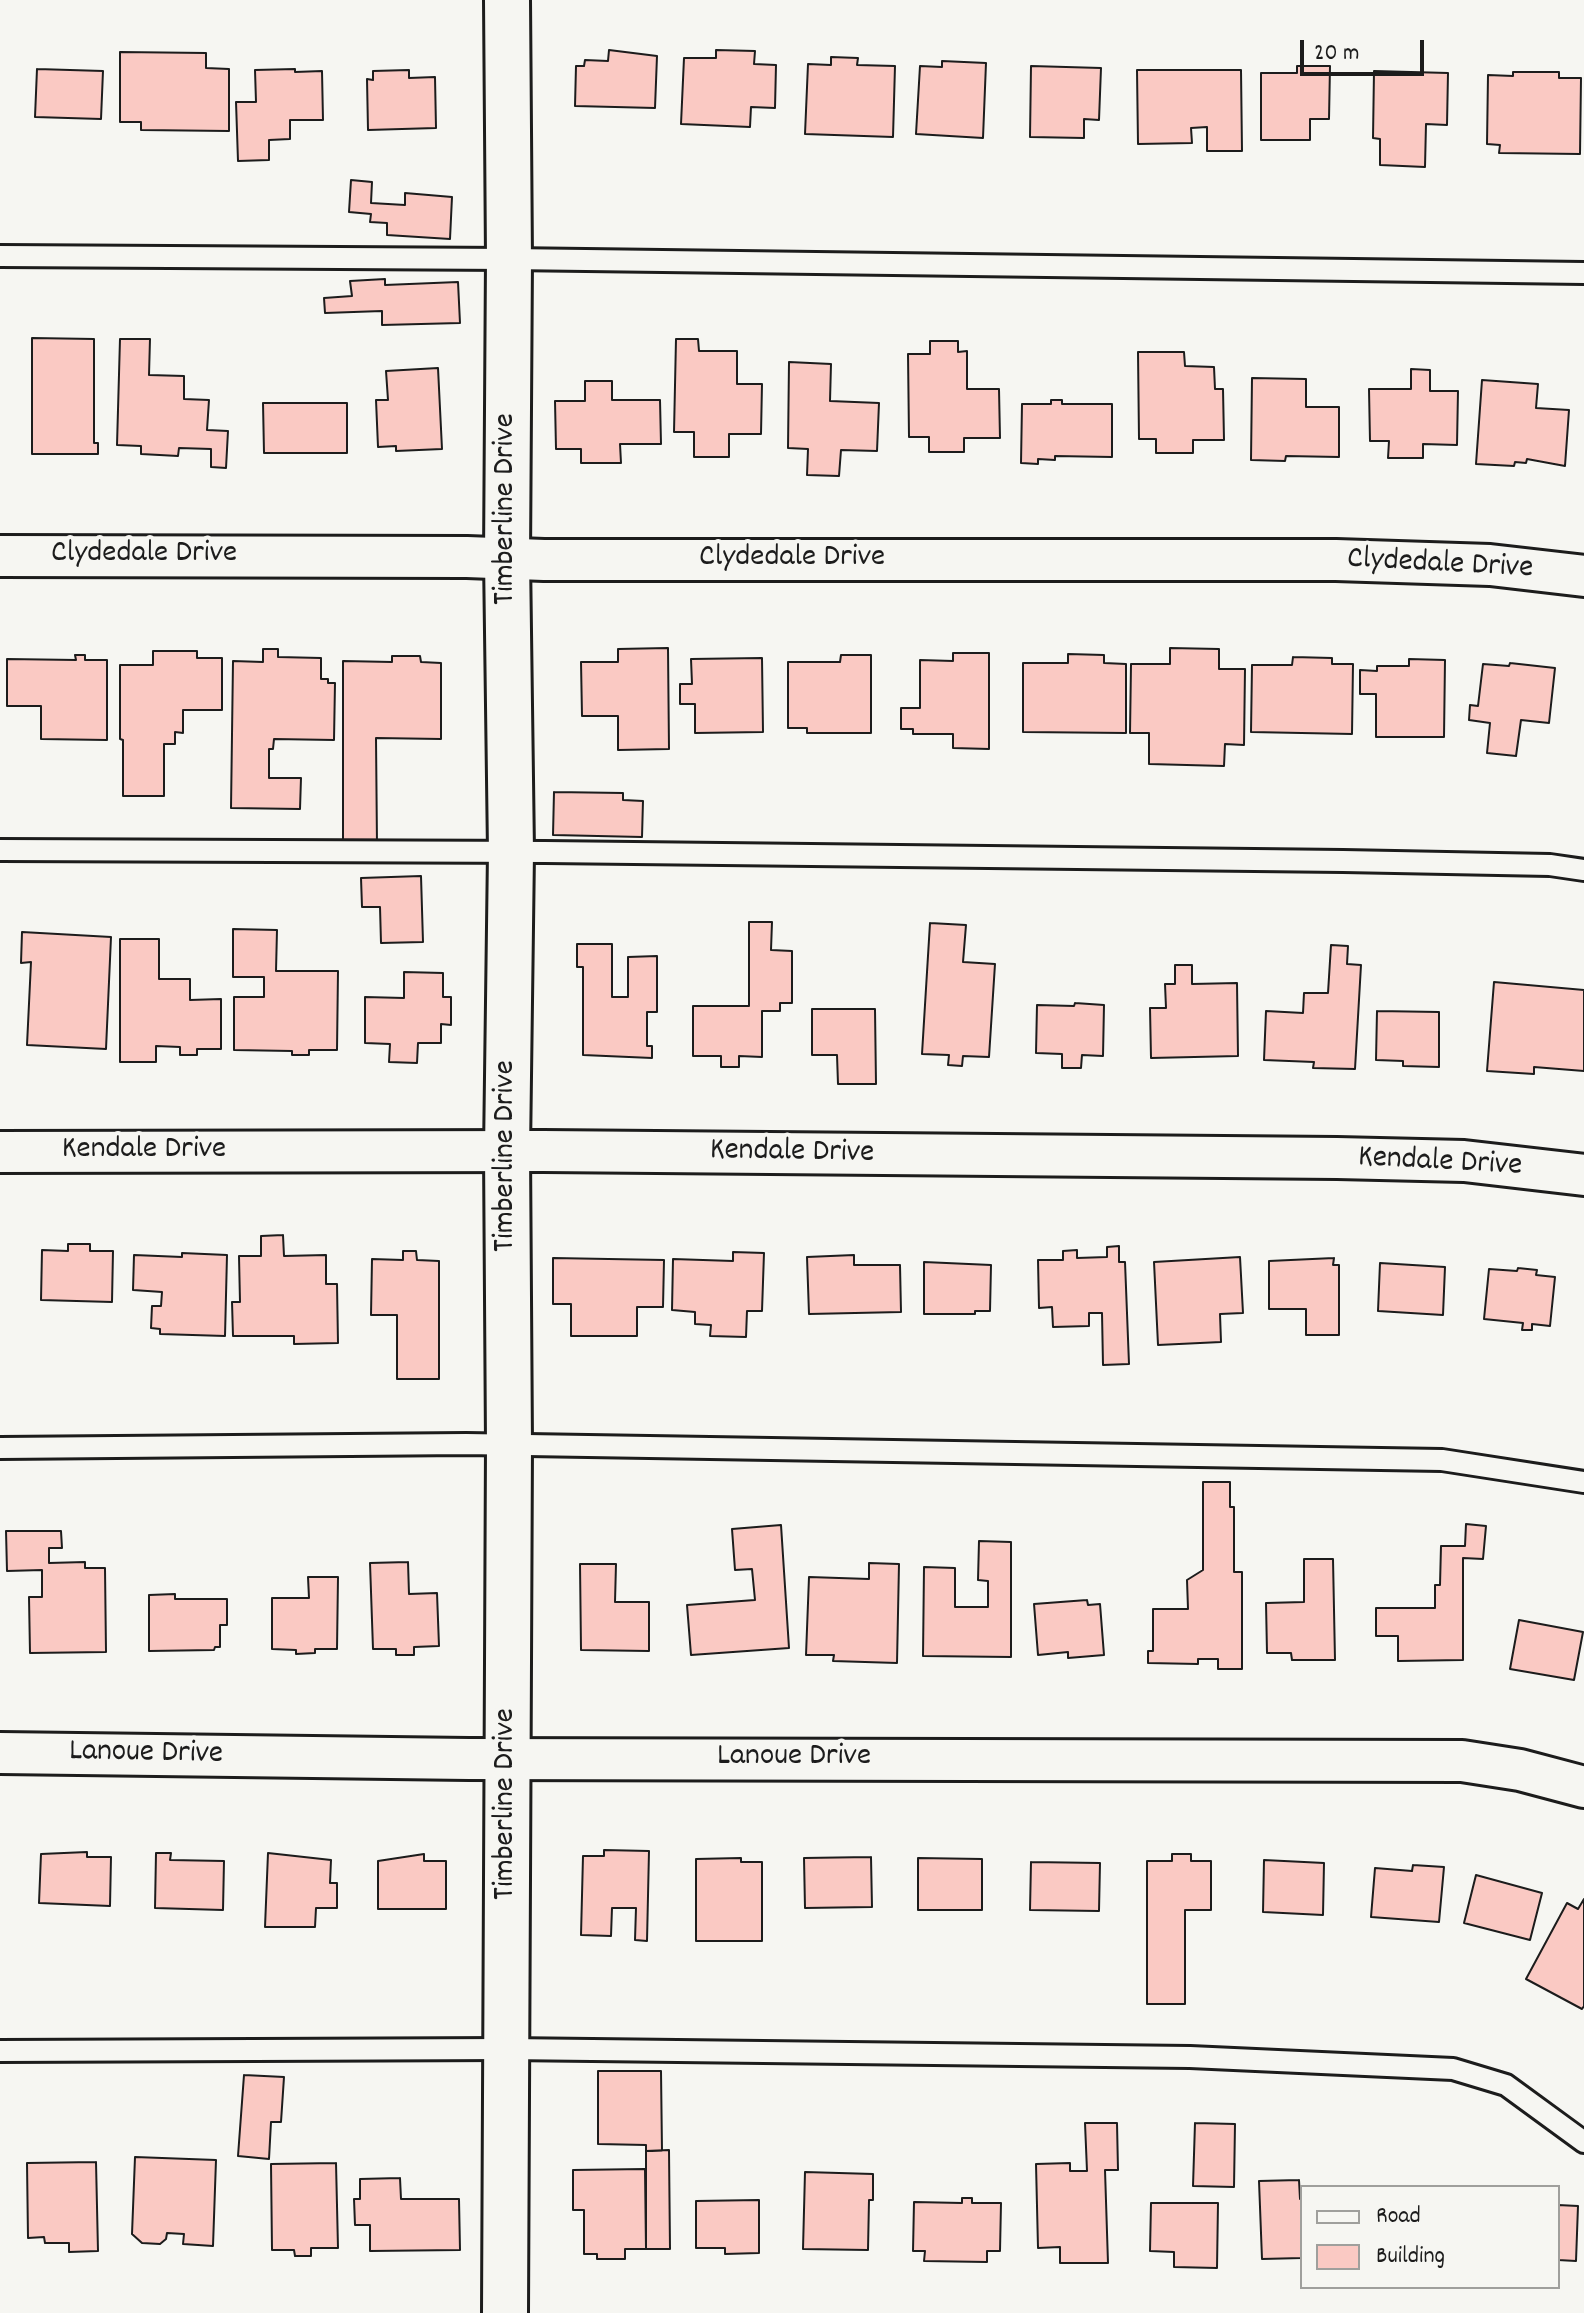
<!DOCTYPE html>
<html>
<head>
<meta charset="utf-8">
<style>
  body { margin:0 }
  #map { position:relative; width:1584px; height:2313px; overflow:hidden; background:#f6f6f2; font-family:Dekko,sans-serif }
  canvas { display:block }
  .legend { position:absolute; left:1300px; top:2185px; width:260px; height:104px; box-sizing:border-box; background:#f6f6f2; border:2px solid #9f9f9c; margin:0; padding:10px 14px; list-style:none; font-size:24px; color:#1c1c1c }
  .legend li { display:flex; align-items:center; gap:16px; height:40px }
  .legend b { width:40px; border:2px solid #9f9f9c }
  .scale { position:absolute; left:1300px; top:40px; width:124px; height:36px; box-sizing:border-box; border:4px solid #1c1c1c; border-top:0; padding-left:10px; font-size:24px; line-height:28px; white-space:nowrap; color:#1c1c1c; -webkit-text-stroke:6px #f6f6f2; paint-order:stroke }
</style>
</head>
<body>
<div id="map">
<canvas width="1584" height="2313"></canvas>
<ul class="legend">
<li><b style="height:10px;background:#f6f6f2"></b>Road</li>
<li><b style="height:22px;background:#fac9c3"></b>Building</li>
</ul>
<div class="scale">20 m</div>
</div>
<script>
const c = document.querySelector('canvas').getContext('2d');
c.lineJoin = 'round';
function fill(path, color) { c.fillStyle = color; c.fill(path, 'evenodd'); }
const poly = rows => new Path2D(rows.map(r => 'M' + r).join(''));
function strokePath(path, color, width, dash) { c.strokeStyle = color; c.lineWidth = width; c.lineCap = dash ? 'butt' : 'round'; c.setLineDash(dash || []); c.stroke(path); }
function label(font, color, halo, rows, align = 'center') {
  c.font = font + ' Dekko,sans-serif'; c.lineWidth = 8; c.setLineDash([]); c.textBaseline = 'middle'; c.strokeStyle = halo; c.fillStyle = color; for (const [text, x, y, turn = 0] of rows) {
    c.save(); c.translate(x, y); c.rotate((+turn || 0) * Math.PI / 180); c.textAlign = isNaN(turn) ? turn : align; if (halo) c.strokeText(text, 0, 0); c.fillText(text, 0, 0); c.restore();
  }
}
const building = poly([
  [609,50,657,56,655,108,575,106,576,66,584,66,585,60,608,61,609,50],
  [716,50,755,51,754,64,776,65,775,108,751,107,750,127,681,124,684,58,716,58,716,50],
  [120,52,206,53,206,68,229,69,229,131,141,130,141,122,120,122,120,52],
  [831,57,858,58,857,65,895,66,893,137,805,134,808,64,831,65,831,57],
  [942,61,986,63,983,138,916,134,920,66,942,67,942,61],
  [1031,66,1101,68,1099,120,1084,119,1084,138,1030,137,1031,66],
  [1297,66,1330,66,1329,119,1310,119,1310,140,1261,140,1261,73,1297,73,1297,66],
  [37,69,103,71,101,119,35,117,37,69],
  [295,69,295,72,322,71,323,120,290,120,290,139,269,140,269,160,238,161,236,102,256,102,255,70,295,69],
  [409,70,409,78,435,77,436,128,368,130,367,79,373,80,373,71,409,70],
  [1137,70,1241,70,1242,151,1207,151,1207,127,1191,128,1192,143,1138,144,1137,70],
  [1374,71,1448,73,1447,125,1426,124,1425,167,1380,165,1380,139,1373,138,1374,71],
  [1513,72,1559,72,1559,78,1581,78,1580,154,1499,153,1500,145,1487,144,1488,75,1513,76,1513,72],
  [351,180,372,182,371,203,405,205,405,193,452,197,450,239,387,235,387,223,370,222,371,214,349,212,351,180],
  [385,279,385,285,458,282,460,323,382,325,382,311,325,313,324,298,352,296,350,281,385,279],
  [32,338,94,339,94,443,98,443,98,454,32,454,32,338],
  [120,339,150,339,149,375,184,376,184,399,209,400,207,430,228,431,226,468,211,467,211,449,179,448,178,456,141,454,141,446,117,445,120,339],
  [676,339,698,339,699,351,737,351,737,384,762,384,761,434,729,434,729,457,694,457,694,432,674,432,676,339],
  [930,341,958,341,958,352,967,351,967,389,999,389,1000,438,964,438,964,452,929,452,929,437,909,437,908,354,930,354,930,341],
  [1138,352,1184,352,1185,366,1214,367,1215,389,1223,389,1224,440,1193,440,1193,453,1156,453,1156,439,1139,439,1138,352],
  [789,362,831,364,830,401,879,403,877,451,841,450,839,476,807,475,808,449,788,448,789,362],
  [438,368,442,449,396,451,396,446,378,447,376,400,388,400,386,371,438,368],
  [1411,369,1430,370,1430,391,1458,391,1457,445,1423,444,1423,458,1388,458,1389,441,1370,441,1369,389,1411,389,1411,369],
  [1252,378,1306,379,1306,407,1339,407,1339,457,1286,456,1285,461,1251,460,1252,378],
  [1482,380,1538,384,1536,408,1569,410,1565,466,1527,459,1526,463,1515,462,1514,466,1476,464,1482,380],
  [585,381,612,381,612,400,660,400,661,444,620,444,621,463,581,463,581,449,556,449,555,401,585,401,585,381],
  [1051,400,1062,400,1062,404,1112,404,1112,457,1055,456,1055,460,1038,459,1038,464,1021,463,1022,404,1051,404,1051,400],
  [263,403,347,403,347,453,264,453,263,403],
  [668,648,669,749,618,750,618,716,582,716,581,662,618,662,618,649,668,648],
  [1170,648,1219,649,1219,669,1245,669,1244,745,1225,744,1224,766,1149,764,1149,733,1130,733,1131,664,1170,664,1170,648],
  [263,649,278,649,278,657,321,658,321,679,328,679,328,683,335,683,334,740,274,739,273,749,269,749,269,778,301,778,300,809,231,808,233,661,263,662,263,649],
  [153,651,197,651,197,658,222,658,222,710,183,710,183,733,175,732,175,744,164,744,164,796,123,796,123,740,120,739,120,665,153,665,153,651],
  [953,653,989,653,989,749,953,748,953,734,913,734,913,729,901,729,901,708,920,708,920,660,953,661,953,653],
  [1068,654,1104,655,1104,663,1126,664,1126,733,1023,732,1023,663,1068,663,1068,654],
  [75,655,85,655,85,660,107,660,107,740,41,739,41,706,7,706,7,659,76,660,75,655],
  [841,655,871,655,871,733,807,733,807,728,788,728,788,662,840,662,841,655],
  [392,656,420,656,421,662,441,663,441,739,376,738,377,845,343,845,343,661,392,662,392,656],
  [1293,657,1332,658,1332,664,1353,664,1352,734,1251,732,1252,665,1292,665,1293,657],
  [762,658,763,732,695,733,695,704,680,704,680,684,692,684,691,659,762,658],
  [1409,659,1445,660,1444,737,1376,737,1376,694,1360,694,1360,670,1377,671,1377,666,1409,666,1409,659],
  [1510,663,1555,668,1549,723,1521,720,1516,756,1487,753,1490,723,1469,720,1470,705,1478,706,1483,664,1509,666,1510,663],
  [554,792,623,793,623,800,643,801,642,837,553,835,554,792],
  [421,876,423,942,381,943,380,907,362,907,361,878,421,876],
  [749,922,772,922,771,950,792,951,792,1003,780,1003,780,1011,762,1011,762,1057,739,1056,739,1067,721,1067,721,1056,693,1056,693,1006,749,1006,749,922],
  [930,923,966,925,963,962,995,964,989,1057,963,1056,962,1066,948,1065,949,1055,922,1054,930,923],
  [233,929,277,930,276,971,338,971,337,1050,309,1050,309,1055,292,1055,292,1051,234,1050,234,997,264,997,264,977,233,977,233,929],
  [22,932,111,937,106,1049,27,1045,31,962,21,963,22,932],
  [120,939,159,939,159,979,190,979,190,1000,221,999,221,1049,197,1049,197,1055,180,1055,180,1047,156,1046,156,1062,120,1062,120,939],
  [577,944,612,944,612,997,628,997,628,957,657,956,657,1012,647,1012,647,1046,652,1046,652,1058,583,1055,583,967,577,967,577,944],
  [1331,945,1348,946,1347,964,1361,965,1355,1069,1313,1068,1314,1062,1264,1060,1266,1011,1303,1013,1304,993,1328,993,1331,945],
  [1175,965,1192,965,1192,984,1237,983,1238,1056,1151,1058,1150,1008,1166,1008,1165,984,1175,984,1175,965],
  [404,972,443,973,443,997,451,997,451,1025,441,1024,441,1043,418,1043,417,1063,389,1062,390,1044,365,1043,365,997,404,998,404,972],
  [1494,982,1584,990,1584,1071,1534,1067,1534,1074,1487,1071,1494,982],
  [1075,1003,1104,1005,1103,1056,1082,1055,1081,1068,1062,1068,1062,1054,1036,1053,1037,1005,1074,1006,1075,1003],
  [812,1009,875,1009,876,1084,838,1084,837,1055,812,1055,812,1009],
  [1377,1011,1439,1012,1439,1067,1403,1066,1403,1061,1376,1060,1377,1011],
  [283,1235,284,1256,326,1255,326,1284,337,1284,338,1343,294,1344,294,1336,233,1336,232,1302,240,1302,239,1256,261,1256,261,1236,283,1235],
  [68,1244,90,1244,90,1251,113,1251,112,1302,41,1300,42,1250,68,1251,68,1244],
  [1119,1246,1119,1262,1125,1262,1129,1364,1103,1365,1102,1313,1089,1313,1089,1326,1053,1327,1052,1307,1039,1308,1038,1260,1063,1260,1063,1251,1077,1250,1077,1258,1107,1257,1107,1247,1119,1246],
  [403,1251,416,1251,417,1260,439,1261,439,1379,397,1379,397,1315,371,1315,372,1259,403,1260,403,1251],
  [733,1252,764,1253,762,1311,747,1311,746,1337,710,1336,711,1325,695,1324,695,1312,672,1310,673,1259,733,1261,733,1252],
  [182,1253,227,1255,225,1336,160,1334,160,1329,151,1328,152,1306,161,1306,162,1292,133,1290,134,1255,182,1257,182,1253],
  [854,1255,854,1265,900,1265,901,1312,809,1314,807,1257,854,1255],
  [1240,1257,1243,1313,1220,1314,1221,1342,1158,1345,1154,1262,1240,1257],
  [553,1258,664,1260,663,1307,637,1307,637,1336,571,1336,571,1304,553,1304,553,1258],
  [1334,1258,1333,1265,1339,1265,1339,1335,1306,1335,1306,1309,1269,1309,1269,1261,1334,1258],
  [924,1262,991,1265,990,1311,975,1311,975,1314,924,1314,924,1262],
  [1380,1263,1445,1267,1443,1315,1378,1311,1380,1263],
  [1518,1268,1537,1270,1536,1275,1555,1277,1550,1326,1532,1324,1532,1330,1522,1330,1523,1323,1484,1319,1489,1269,1517,1271,1518,1268],
  [1203,1482,1230,1482,1230,1507,1234,1507,1234,1572,1242,1572,1242,1669,1218,1669,1218,1659,1198,1659,1198,1664,1148,1663,1148,1651,1153,1651,1153,1609,1188,1609,1187,1580,1203,1570,1203,1482],
  [1466,1524,1486,1526,1483,1559,1463,1558,1463,1660,1398,1661,1398,1636,1376,1636,1376,1608,1435,1608,1435,1585,1440,1585,1441,1546,1465,1546,1466,1524],
  [781,1525,789,1648,691,1655,687,1605,755,1600,752,1569,735,1570,732,1529,781,1525],
  [6,1531,61,1531,62,1548,49,1548,49,1563,85,1562,85,1568,105,1568,106,1652,30,1653,29,1597,42,1597,42,1570,7,1571,6,1531],
  [979,1541,1011,1542,1011,1657,923,1656,924,1567,955,1568,955,1607,988,1607,988,1581,978,1580,979,1541],
  [1304,1559,1333,1559,1335,1660,1292,1660,1291,1653,1267,1653,1266,1603,1304,1602,1304,1559],
  [408,1562,409,1594,437,1593,439,1646,414,1647,414,1655,396,1655,396,1649,373,1649,370,1563,408,1562],
  [869,1563,899,1564,897,1663,833,1661,834,1655,806,1655,809,1577,869,1579,869,1563],
  [580,1564,616,1564,615,1602,649,1602,649,1651,581,1650,580,1564],
  [308,1577,338,1577,337,1649,315,1649,315,1653,296,1654,296,1650,272,1649,272,1598,309,1598,308,1577],
  [175,1594,175,1599,227,1599,227,1625,220,1625,220,1647,215,1647,214,1650,149,1651,149,1595,175,1594],
  [1087,1600,1088,1605,1100,1604,1104,1655,1068,1658,1068,1652,1038,1655,1034,1604,1087,1600],
  [1519,1620,1583,1632,1574,1680,1510,1669,1519,1620],
  [604,1850,649,1851,647,1941,635,1940,636,1908,612,1908,611,1936,581,1935,583,1856,604,1856,604,1850],
  [87,1852,87,1857,111,1857,110,1906,39,1903,41,1854,87,1852],
  [156,1853,171,1853,170,1860,224,1861,223,1910,155,1908,156,1853],
  [268,1853,331,1860,330,1883,337,1883,337,1908,316,1908,315,1927,265,1927,268,1853],
  [424,1854,424,1861,446,1861,446,1909,378,1909,378,1861,424,1854],
  [1172,1854,1191,1854,1191,1861,1211,1861,1211,1910,1185,1910,1185,2004,1147,2004,1147,1861,1172,1861,1172,1854],
  [871,1857,872,1907,805,1908,804,1858,871,1857],
  [741,1858,741,1862,762,1862,762,1941,696,1941,696,1859,741,1858],
  [918,1858,982,1859,982,1910,918,1910,918,1858],
  [1264,1860,1324,1863,1323,1915,1263,1912,1264,1860],
  [1031,1862,1100,1863,1099,1911,1030,1910,1031,1862],
  [1413,1865,1444,1867,1439,1922,1371,1917,1375,1868,1412,1871,1413,1865],
  [1476,1875,1542,1893,1530,1940,1464,1923,1476,1875],
  [1584,1899,1584,2006,1582,2009,1526,1979,1567,1903,1578,1909,1584,1899],
  [598,2071,661,2071,662,2151,646,2151,646,2145,598,2144,598,2071],
  [244,2075,284,2077,281,2122,271,2122,269,2159,238,2156,244,2075],
  [1085,2123,1117,2123,1118,2170,1105,2170,1108,2263,1060,2263,1060,2247,1038,2248,1036,2164,1070,2163,1070,2171,1087,2171,1085,2123],
  [1195,2123,1235,2124,1234,2187,1193,2186,1195,2123],
  [669,2150,670,2249,646,2249,646,2151,669,2150],
  [135,2157,216,2160,213,2246,183,2244,184,2234,167,2233,166,2239,160,2244,142,2243,132,2234,135,2157],
  [96,2162,98,2251,69,2252,69,2243,45,2243,44,2237,28,2238,27,2163,96,2162],
  [336,2163,338,2248,311,2248,311,2256,295,2256,294,2250,272,2250,271,2164,336,2163],
  [645,2169,646,2249,625,2249,625,2259,597,2259,597,2254,584,2254,584,2210,573,2210,573,2170,645,2169],
  [805,2172,873,2174,873,2200,869,2200,868,2250,803,2249,805,2172],
  [400,2178,401,2199,459,2199,460,2250,370,2251,370,2225,355,2225,354,2199,360,2199,360,2179,400,2178],
  [1299,2180,1300,2199,1302,2199,1302,2258,1262,2259,1259,2181,1299,2180],
  [962,2198,972,2198,972,2203,1001,2203,1000,2251,987,2251,987,2262,924,2261,925,2251,913,2251,914,2202,962,2203,962,2198],
  [759,2200,759,2253,725,2254,725,2248,696,2248,696,2201,759,2200],
  [1151,2203,1218,2203,1217,2268,1174,2267,1174,2252,1150,2251,1151,2203],
  [1558,2205,1578,2206,1576,2261,1558,2260,1558,2205]
]);
fill(building, '#fac9c3');
strokePath(building, '#1c1c1c', 2);
const service = poly([
  [0,256,509,259,1584,273],
  [0,850,545,852,1343,861,1550,865,1584,870],
  [0,1448,466,1444,1442,1460,1584,1482],
  [0,2051,507,2049,1190,2057,1453,2069,1506,2085,1584,2142]
]);
const minor = poly([
  [0,556,467,557,544,560,1336,560,1490,565,1584,576],
  [0,1152,543,1151,1337,1158,1464,1161,1584,1175],
  [0,1753,469,1759,1462,1761,1520,1770,1584,1787]
]);
const tertiary = poly([
  [505,2313,509,1445,507,1151,511,852,507,558,509,259,507,0]
]);
strokePath(service, '#1c1c1c', 26);
strokePath(minor, '#1c1c1c', 46);
strokePath(tertiary, '#1c1c1c', 50);
strokePath(service, '#f6f6f2', 20);
strokePath(minor, '#f6f6f2', 40);
strokePath(tertiary, '#f6f6f2', 44);
label('32px', '#1c1c1c', '#f6f6f2', [
  ["Timberline Drive",508,509,-90],
  ["Clydedale Drive",144,556],
  ["Clydedale Drive",792,560],
  ["Clydedale Drive",1440,566,3],
  ["Kendale Drive",144,1152],
  ["Kendale Drive",792,1154,1],
  ["Timberline Drive",508,1156,-90],
  ["Kendale Drive",1440,1164,3],
  ["Lanoue Drive",146,1755,1],
  ["Lanoue Drive",794,1759],
  ["Timberline Drive",508,1804,-90]
]);
</script>
</body>
</html>
